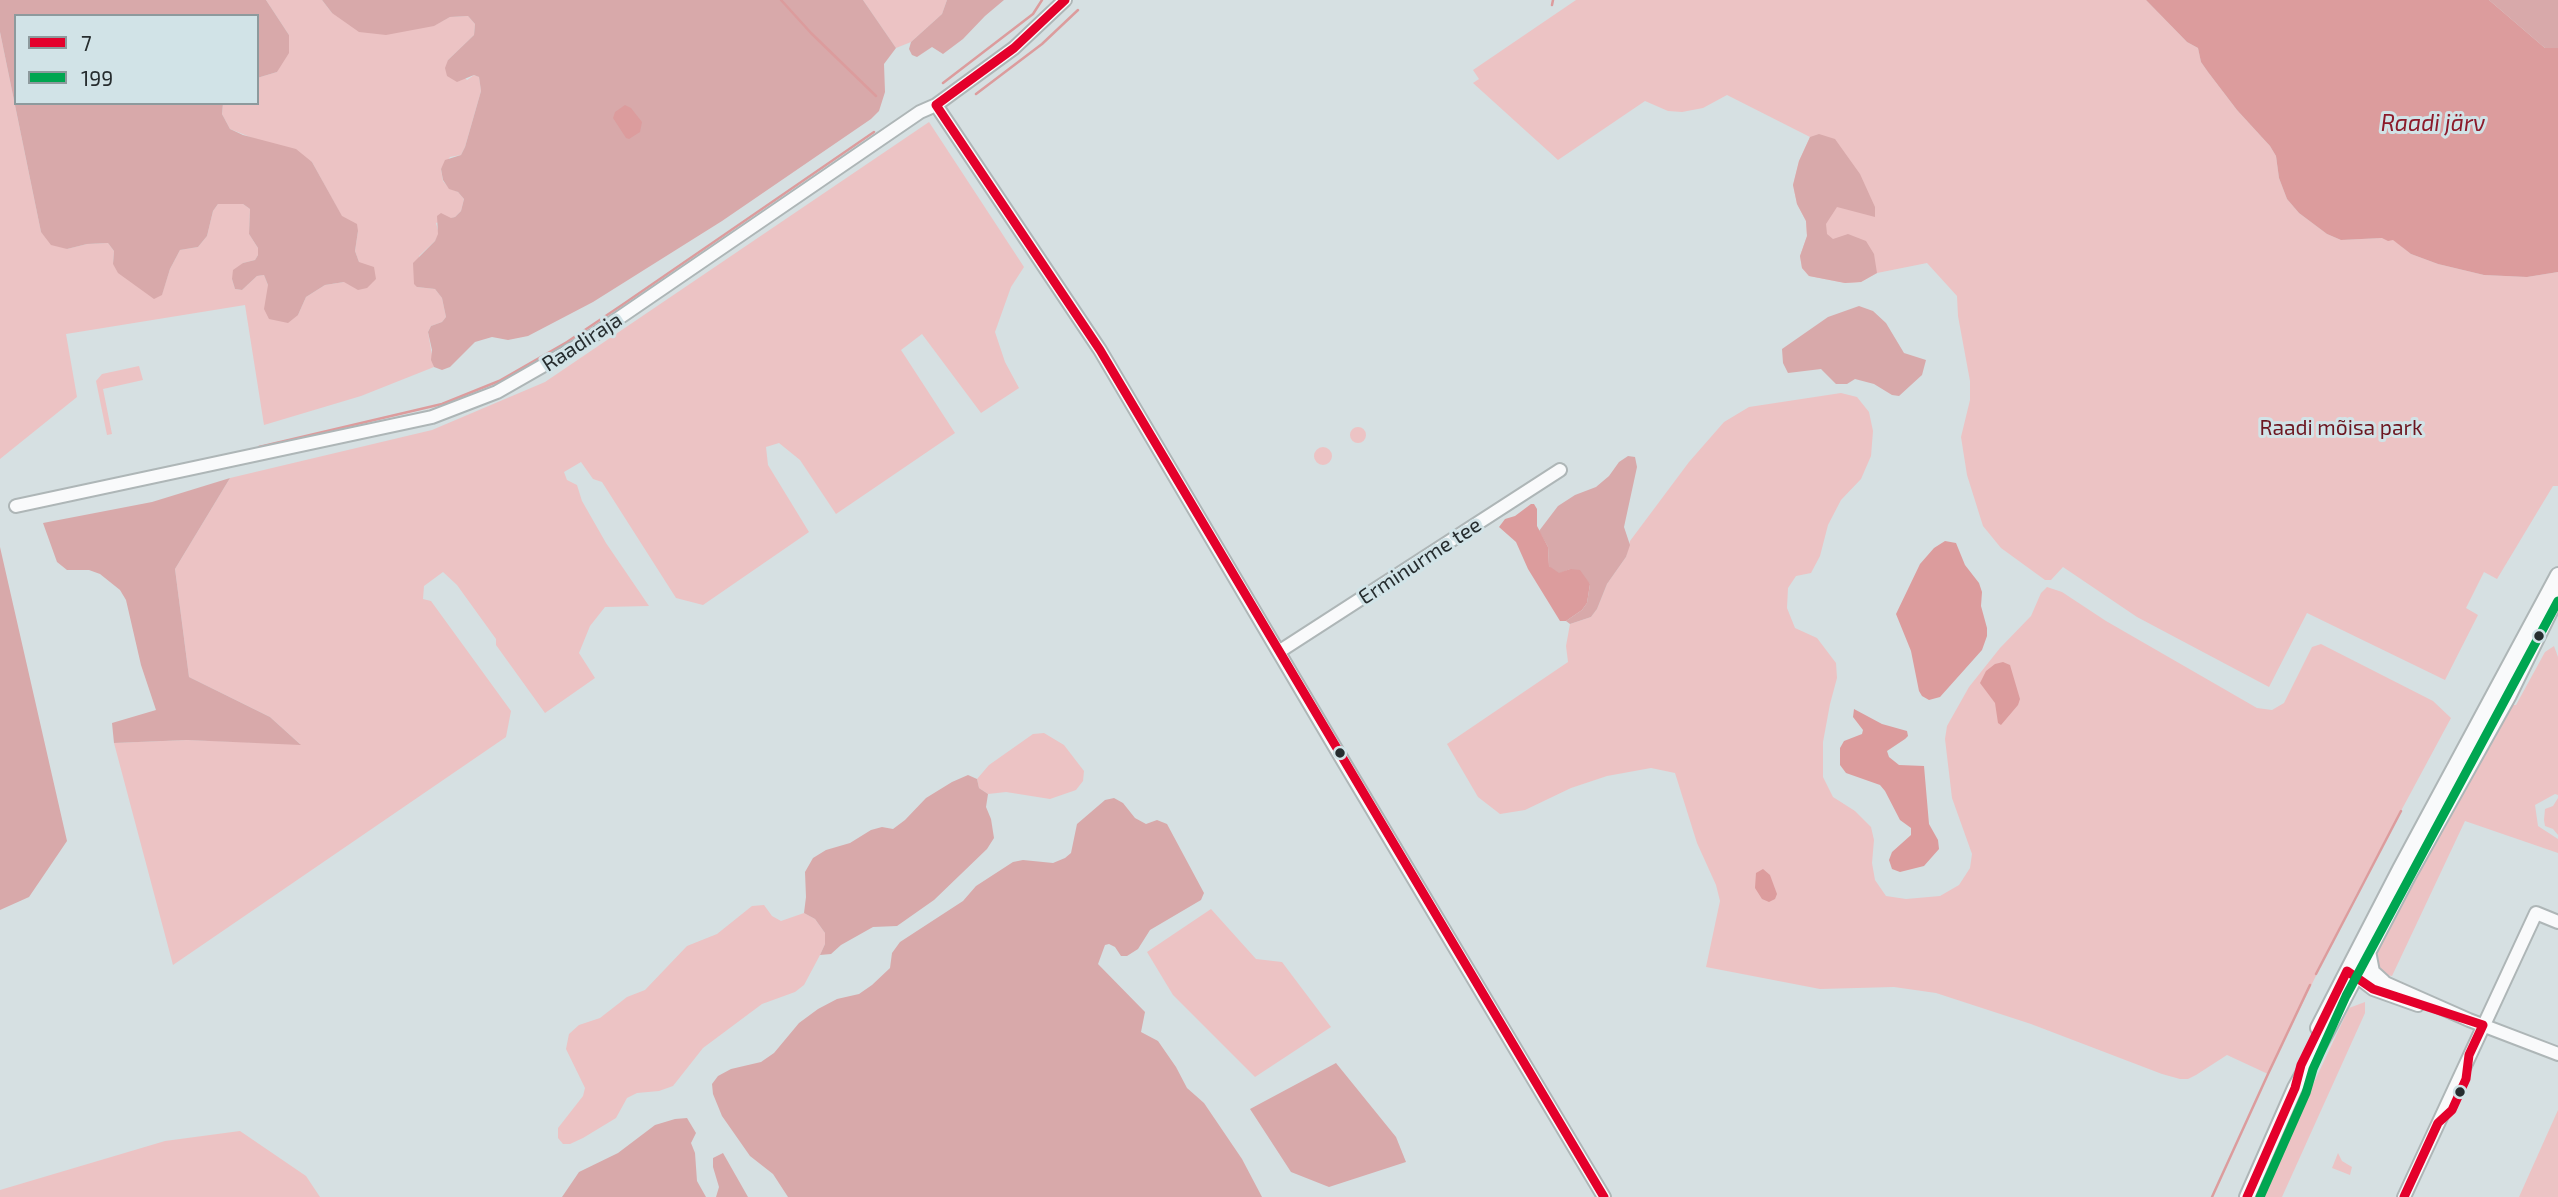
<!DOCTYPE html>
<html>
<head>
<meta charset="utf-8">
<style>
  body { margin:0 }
  #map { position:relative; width:2558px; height:1197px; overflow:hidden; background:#d6e0e2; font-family:"Exo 2",sans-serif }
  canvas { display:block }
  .legend { position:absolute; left:14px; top:14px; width:245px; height:91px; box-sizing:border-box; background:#d1e3e7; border:2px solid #8d9a9d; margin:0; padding:9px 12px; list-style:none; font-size:21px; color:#262d2f }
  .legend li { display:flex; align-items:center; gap:14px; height:35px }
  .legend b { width:35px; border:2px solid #8d9a9d }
</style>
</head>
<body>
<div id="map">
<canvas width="2558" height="1197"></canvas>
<ul class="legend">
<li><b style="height:9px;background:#e4002b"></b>7</li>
<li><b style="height:9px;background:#00a651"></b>199</li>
</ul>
</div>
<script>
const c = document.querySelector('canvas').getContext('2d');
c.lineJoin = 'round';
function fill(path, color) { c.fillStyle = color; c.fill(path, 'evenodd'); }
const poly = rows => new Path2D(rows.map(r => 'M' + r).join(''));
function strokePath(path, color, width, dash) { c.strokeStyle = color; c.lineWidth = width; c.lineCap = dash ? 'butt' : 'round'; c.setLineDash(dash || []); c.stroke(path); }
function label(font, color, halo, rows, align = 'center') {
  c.font = font + ' "Exo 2",sans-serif'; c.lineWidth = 6; c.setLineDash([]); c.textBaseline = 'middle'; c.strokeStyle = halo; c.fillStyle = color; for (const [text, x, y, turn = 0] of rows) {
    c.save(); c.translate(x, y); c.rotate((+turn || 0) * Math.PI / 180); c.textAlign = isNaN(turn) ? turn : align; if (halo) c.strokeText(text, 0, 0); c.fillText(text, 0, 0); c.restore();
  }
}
fill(poly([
  [266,0,322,0,332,13,433,26,450,17,468,16,475,24,474,35,448,60,467,80,474,75,479,77,481,91,465,147,461,155,450,157,441,169,443,181,449,188,458,192,464,199,461,211,455,217,436,223,439,234,435,241,419,256,417,287,435,289,442,298,446,317,442,322,431,326,428,332,434,367,361,396,264,425,245,305,66,334,77,397,0,459,0,32,41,232,67,249,87,244,108,243,114,251,113,264,162,294,170,269,180,250,198,247,207,236,213,211,218,204,243,204,250,209,249,234,258,248,258,255,255,260,243,263,232,279,235,289,242,290,257,276,264,275,268,285,298,315,306,297,325,285,344,282,359,262,355,251,358,231,342,217,312,162,230,129,222,114,223,103,257,103,257,78,277,72,289,35],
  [863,0,947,0,942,14,911,42,896,48],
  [1576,0,2146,0,2187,42,2198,48,2201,62,2208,72,2237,110,2270,146,2276,156,2279,178,2287,199,2299,213,2327,234,2341,240,2382,238,2393,239,2411,254,2438,264,2484,275,2527,277,2558,272,2558,486,2553,486,2497,579,2484,572,2466,608,2478,615,2445,680,2307,613,2269,687,2137,617,2063,567,2051,580,2045,580,2001,548,1983,526,1967,475,1961,437,1970,400,1970,381,1958,316,1957,296,1927,263,1877,273,1861,282,1845,283,1809,276,1802,268,1800,256,1807,236,1806,221,1797,204,1793,185,1799,161,1810,137,1727,95,1703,108,1682,112,1668,111,1645,101,1558,160,1473,83,1479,79,1473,70],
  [929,122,1024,267,1011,287,995,332,1005,362,1019,388,981,413,922,334,901,350,955,433,836,514,800,460,779,443,766,447,768,465,809,532,703,605,676,598,602,482,593,479,581,462,564,472,567,480,577,485,582,501,606,543,649,606,605,607,590,626,579,653,595,678,545,713,496,645,496,639,457,585,443,572,424,586,423,599,431,601,511,711,506,737,173,965,114,743,187,740,300,744,270,717,189,677,175,569,230,478,432,430,545,382],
  [139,366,143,380,103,389,112,434,107,435,96,381,102,374],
  [1841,393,1857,397,1869,412,1873,431,1871,456,1861,479,1841,500,1828,525,1820,556,1811,573,1796,576,1788,588,1787,608,1795,628,1817,638,1836,663,1837,678,1830,704,1823,742,1823,777,1833,797,1855,811,1871,827,1874,840,1872,863,1875,880,1886,896,1906,899,1940,896,1959,885,1970,868,1972,854,1952,798,1945,739,1947,726,1969,687,2000,648,2031,616,2041,593,2047,587,2062,592,2106,621,2257,708,2272,710,2284,703,2312,647,2321,644,2433,701,2451,718,2352,902,2268,1074,2227,1055,2196,1075,2188,1079,2180,1079,2162,1074,2031,1024,1936,993,1894,987,1820,989,1706,967,1720,901,1716,885,1697,843,1675,773,1651,768,1607,776,1571,788,1525,810,1500,814,1478,797,1447,744,1568,662,1566,646,1570,624,1591,617,1597,609,1607,584,1626,557,1630,541,1689,462,1724,422,1749,407],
  '1350 435a8 8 0 1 1 16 0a8 8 0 1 1-16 0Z',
  '1314 456a9 9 0 1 1 18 0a9 9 0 1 1-18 0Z',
  [2554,646,2558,657,2558,795,2555,794,2535,805,2538,826,2558,839,2558,853,2465,821,2392,976,2383,974,2378,971,2375,952,2511,705,2516,705,2545,652],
  [1044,733,1064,745,1084,771,1083,781,1076,790,1050,799,1006,792,988,794,979,788,977,779,989,765,1033,734],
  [2558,798,2558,835,2553,829,2545,826,2544,820,2545,809,2553,806],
  [764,905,772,916,781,921,804,913,815,919,825,933,825,944,820,955,804,985,795,992,762,1004,703,1048,673,1086,659,1091,637,1093,627,1098,616,1118,583,1138,570,1144,563,1144,558,1138,558,1128,583,1096,585,1088,566,1049,569,1034,579,1025,600,1018,627,997,645,990,687,946,717,934,752,906],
  [1211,909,1256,959,1282,962,1331,1027,1255,1077,1173,995,1147,952],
  [2365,1002,2365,1013,2282,1197,2260,1197,2349,1008],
  [2558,1110,2558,1197,2519,1197],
  [240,1131,306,1176,320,1197,0,1197,0,1190,165,1141],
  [2338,1153,2342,1161,2352,1167,2350,1175,2332,1168]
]), '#ecc3c4');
fill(poly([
  [0,0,266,0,289,35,289,53,277,72,257,78,257,16,16,16,16,103,223,103,222,114,230,129,243,135,296,149,312,162,342,216,357,224,358,231,355,251,359,262,374,267,376,279,367,288,358,290,344,282,325,285,306,297,298,315,288,323,269,319,264,309,268,285,264,275,257,276,242,290,235,289,232,279,233,270,243,263,255,260,258,255,258,248,249,234,250,209,243,204,218,204,213,211,207,236,198,247,180,250,170,269,162,295,154,299,118,273,113,264,114,251,108,243,87,244,67,249,51,245,41,232,0,32],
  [322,0,863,0,896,48,884,64,885,92,879,111,871,119,722,221,593,302,528,336,508,340,492,337,475,342,450,367,442,370,434,367,431,360,432,350,428,332,431,326,442,322,446,317,442,298,435,289,417,287,414,284,413,263,435,241,438,234,437,216,441,213,451,218,455,217,461,211,464,199,458,192,449,189,443,180,441,169,445,160,461,155,465,147,481,91,479,77,474,75,457,82,447,76,445,68,448,60,474,35,475,24,468,16,450,17,434,26,386,35,359,32,332,13],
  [947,0,1004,0,985,16,963,39,943,54,932,47,917,57,912,55,909,49,911,42,942,14],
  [2489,0,2558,0,2558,48,2545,48],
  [1819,134,1835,139,1860,174,1875,207,1875,217,1837,207,1826,224,1827,234,1833,239,1848,234,1866,241,1874,254,1877,273,1861,282,1845,283,1809,276,1802,268,1800,256,1807,236,1806,221,1797,204,1793,185,1799,161,1810,137],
  [1859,306,1873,311,1886,323,1904,353,1926,360,1922,375,1899,396,1892,395,1874,384,1855,379,1847,384,1836,384,1821,369,1788,373,1783,363,1782,349,1828,317],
  [1628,456,1635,457,1637,467,1624,527,1630,545,1626,557,1607,584,1597,609,1591,617,1570,624,1566,621,1582,610,1587,603,1590,584,1570,569,1559,574,1553,571,1549,566,1548,547,1539,531,1558,506,1575,495,1596,487,1609,476,1619,462],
  [230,478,175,569,189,677,270,717,301,745,187,740,114,743,112,723,156,710,141,665,126,600,120,590,100,574,89,570,67,570,57,562,43,523,152,502],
  [0,547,67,841,29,897,0,910],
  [968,775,977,779,979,788,988,794,986,807,991,819,994,838,987,849,934,900,897,926,873,927,841,945,831,954,820,955,825,944,825,933,815,919,804,913,806,897,805,872,813,858,826,850,850,843,871,830,882,827,893,829,905,820,926,798,952,782],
  [1114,798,1123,803,1135,818,1146,824,1157,820,1167,824,1204,893,1201,900,1150,930,1138,949,1127,956,1121,956,1115,947,1109,944,1105,945,1098,964,1145,1012,1141,1032,1158,1041,1176,1067,1187,1088,1204,1103,1242,1159,1262,1197,788,1197,773,1174,750,1156,722,1116,713,1094,712,1084,718,1076,731,1069,761,1062,774,1053,799,1023,818,1009,837,999,859,994,872,985,890,968,892,953,900,942,963,901,976,886,1013,862,1023,860,1053,863,1065,858,1071,853,1077,824,1105,800],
  [1336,1063,1396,1137,1406,1162,1329,1187,1291,1172,1250,1109],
  [687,1118,696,1133,691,1143,695,1153,697,1181,706,1197,562,1197,579,1172,618,1153,655,1125,675,1119],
  [723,1153,748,1197,716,1197,719,1187,713,1167,713,1158]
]), '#d8a9aa');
fill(poly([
  [2146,0,2489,0,2545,48,2558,48,2558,272,2527,277,2484,275,2438,264,2411,254,2393,240,2388,241,2382,238,2341,240,2327,234,2299,213,2287,199,2279,178,2276,156,2270,146,2237,110,2208,72,2201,62,2198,48,2187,42],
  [625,105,631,108,642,122,640,132,629,139,626,138,613,118,615,112],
  [1531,504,1534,504,1537,509,1537,526,1548,547,1549,566,1559,573,1570,569,1580,570,1590,584,1587,603,1582,610,1566,621,1560,621,1528,569,1516,542,1499,527,1505,519,1515,516],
  [1945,541,1956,543,1965,565,1979,583,1982,592,1981,606,1987,628,1987,636,1982,650,1940,697,1929,700,1922,696,1919,691,1911,651,1896,614,1920,564,1934,548],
  [2003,662,2010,665,2020,699,2018,705,2001,725,1998,723,1995,703,1980,683,1986,671,1995,664],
  [1854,709,1882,724,1907,731,1908,736,1905,739,1887,751,1889,757,1899,765,1924,766,1929,824,1938,840,1939,849,1924,866,1900,872,1892,869,1889,860,1892,852,1911,835,1911,828,1900,820,1885,791,1880,785,1846,773,1840,765,1840,748,1844,741,1862,734,1863,730,1853,717],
  [1763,869,1770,875,1777,894,1775,899,1769,902,1762,899,1755,888,1756,873]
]), '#dc9c9d');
strokePath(poly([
  [781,0,811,33,876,96],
  [1552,5,1553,0],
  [943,83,1033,14,1042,0],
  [976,94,1042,44,1078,10],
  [259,447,442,404,499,381,567,342,622,305,874,132],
  [2316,974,2401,811],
  [2212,1197,2268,1074,2310,985]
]), '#dc9c9d', 2.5);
const minor = poly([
  [936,105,1100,350,1339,754,1604,1197],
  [16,506,432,417,497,392,581,344,920,112,936,105,1014,48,1065,0],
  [1280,651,1560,470],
  [2355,975,2364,975,2383,982,2469,1020,2558,1054],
  [2356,976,2373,989,2418,1005],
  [2404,1197,2536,913,2558,922]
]);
const major = poly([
  [2368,951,2372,972,2383,982],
  [2318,1028,2400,869,2558,575],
  [2247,1197,2295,1088,2328,1029,2408,876,2509,695,2558,595]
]);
strokePath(minor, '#aeb6b7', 16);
strokePath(major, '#aeb6b7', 18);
strokePath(minor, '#f9fafb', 12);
strokePath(major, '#f9fafb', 14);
strokePath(poly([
  [936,105,1100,350,1604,1197],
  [936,105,1014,48,1065,0],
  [2247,1197,2295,1088,2301,1065,2347,971,2373,989,2483,1025],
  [2404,1197,2438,1123,2452,1110,2466,1079,2469,1055,2483,1025]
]), '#e4002b', 9);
strokePath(poly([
  [2260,1197,2306,1093,2313,1069,2346,996,2558,601]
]), '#00a651', 9);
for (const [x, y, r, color] of [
  [2539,636,6,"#262d2f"],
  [1340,753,6,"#262d2f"],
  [2460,1092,6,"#262d2f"]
]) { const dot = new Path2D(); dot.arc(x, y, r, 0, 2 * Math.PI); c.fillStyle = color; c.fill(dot); strokePath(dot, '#d1e3e7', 2.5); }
label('21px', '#262d2f', '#d1e3e7', [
  ["Raadiraja",582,342,-33],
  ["Erminurme tee",1420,561,-33]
]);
label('21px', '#6c1721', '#d1e3e7', [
  ["Raadi mõisa park",2341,428]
]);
label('italic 23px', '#8c1a2a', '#d1e3e7', [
  ["Raadi järv",2433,123]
]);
</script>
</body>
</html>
